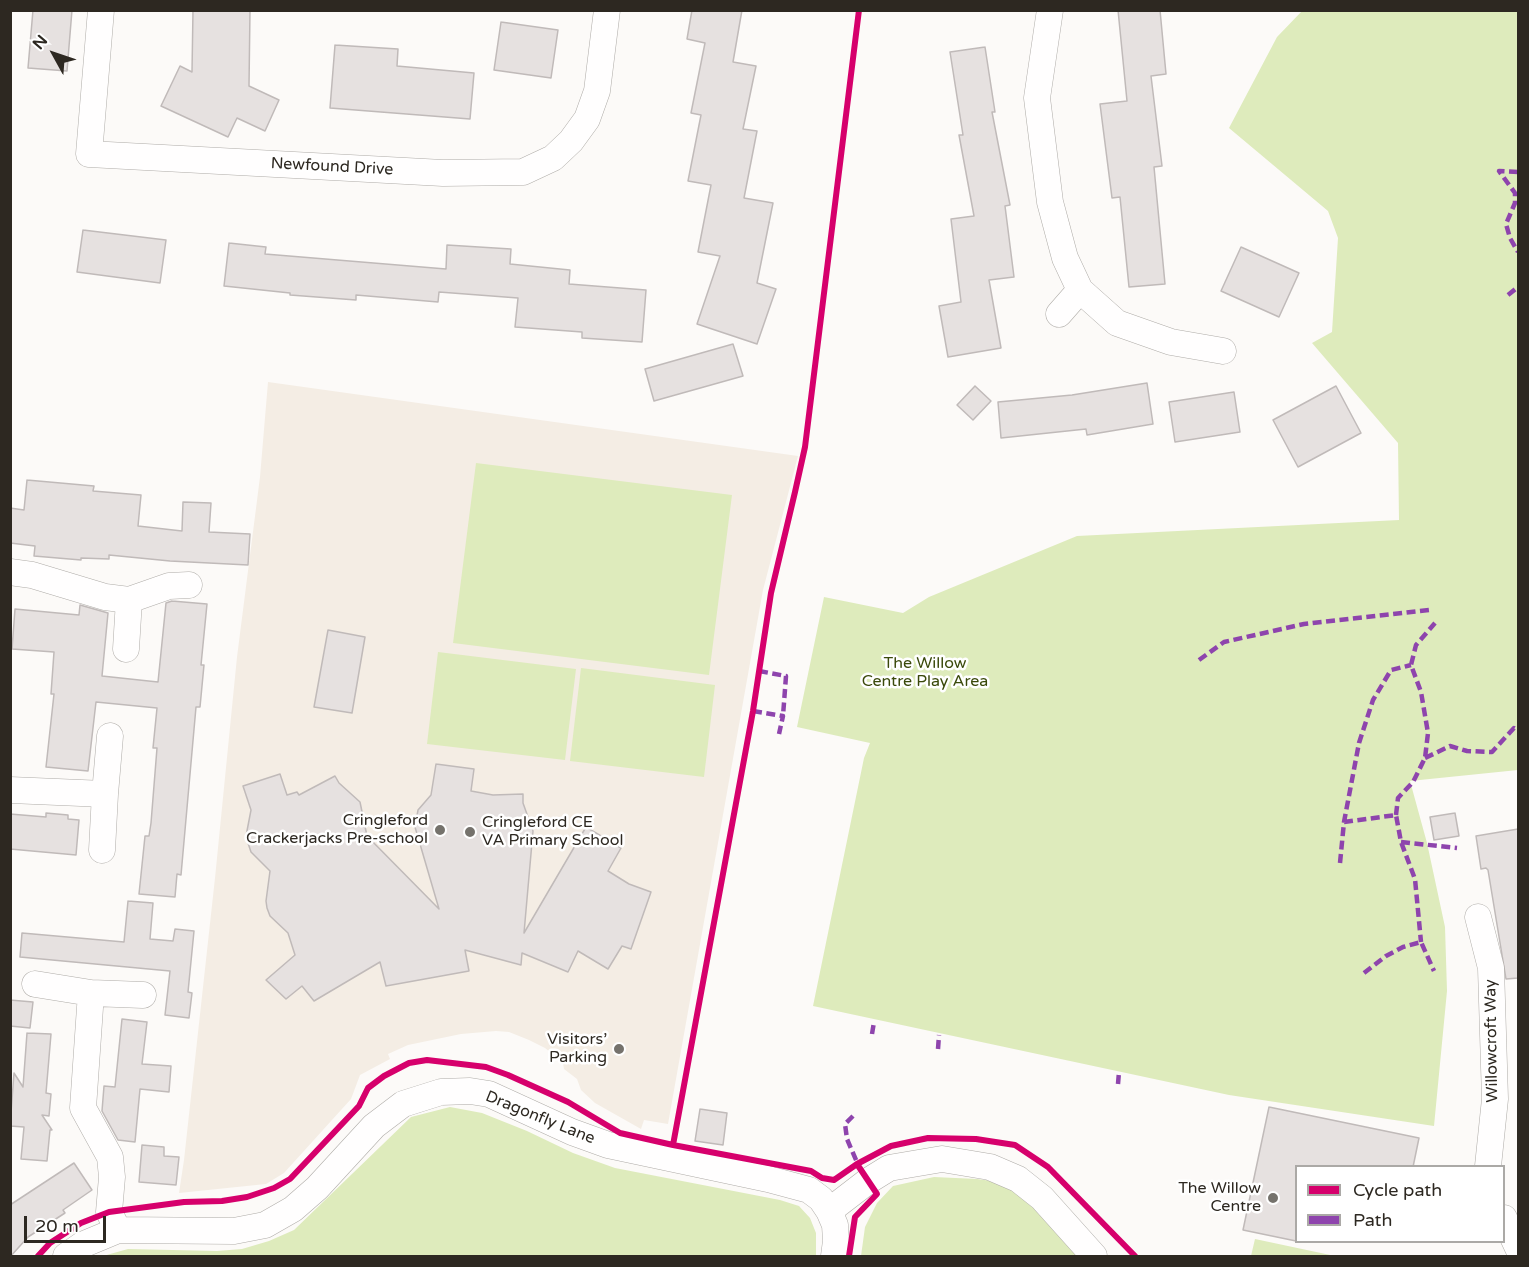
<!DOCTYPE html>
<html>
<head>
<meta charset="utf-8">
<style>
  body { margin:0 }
  #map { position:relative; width:1529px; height:1267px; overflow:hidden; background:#fcfaf8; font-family:"Varela Round",sans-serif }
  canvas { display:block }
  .frame { position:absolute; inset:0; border:12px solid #2d2821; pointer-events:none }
  .legend { position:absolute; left:1295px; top:1165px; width:210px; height:78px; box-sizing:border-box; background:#fff; border:2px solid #aba9a6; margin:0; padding:8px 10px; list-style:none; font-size:18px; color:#2d2821 }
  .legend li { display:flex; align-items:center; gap:12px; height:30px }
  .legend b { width:30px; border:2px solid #aba9a6 }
  .north { position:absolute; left:24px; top:24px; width:60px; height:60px; -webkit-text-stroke:4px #fff; paint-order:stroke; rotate:310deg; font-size:16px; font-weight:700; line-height:24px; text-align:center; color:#2d2821 }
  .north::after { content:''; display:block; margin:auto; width:21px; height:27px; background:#2d2821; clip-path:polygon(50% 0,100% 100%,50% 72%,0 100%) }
  .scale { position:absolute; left:24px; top:1216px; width:82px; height:27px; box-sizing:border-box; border:3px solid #2d2821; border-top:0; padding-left:8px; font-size:18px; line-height:21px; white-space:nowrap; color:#2d2821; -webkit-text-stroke:4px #fff; paint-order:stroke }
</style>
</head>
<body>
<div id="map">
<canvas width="1529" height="1267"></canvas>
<div class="frame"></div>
<ul class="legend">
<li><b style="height:8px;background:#d6006c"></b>Cycle path</li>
<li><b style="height:8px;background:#8e44ad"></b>Path</li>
</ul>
<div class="north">N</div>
<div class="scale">20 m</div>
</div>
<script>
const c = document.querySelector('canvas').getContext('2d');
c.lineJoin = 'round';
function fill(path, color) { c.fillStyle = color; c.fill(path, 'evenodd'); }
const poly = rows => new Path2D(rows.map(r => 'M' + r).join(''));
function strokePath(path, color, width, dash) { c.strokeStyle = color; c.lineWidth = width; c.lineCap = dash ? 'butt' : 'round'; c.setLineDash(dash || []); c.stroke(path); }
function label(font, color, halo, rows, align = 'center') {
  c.font = font + ' "Varela Round",sans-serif'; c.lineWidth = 5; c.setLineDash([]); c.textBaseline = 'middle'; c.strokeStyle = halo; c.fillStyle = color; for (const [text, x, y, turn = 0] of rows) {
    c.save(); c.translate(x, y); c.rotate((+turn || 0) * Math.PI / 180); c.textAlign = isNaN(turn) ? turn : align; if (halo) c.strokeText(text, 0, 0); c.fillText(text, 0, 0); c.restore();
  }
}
fill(poly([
  [268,382,798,456,763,590,668,1124,644,1120,641,1129,595,1103,581,1090,577,1079,564,1069,563,1063,545,1048,529,1040,509,1032,496,1031,461,1034,408,1045,388,1054,390,1059,360,1075,351,1099,284,1173,266,1184,179,1193,184,1160,215,878,237,657,260,477]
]), '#f4ede4');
fill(poly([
  [1302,11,1518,11,1518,770,1410,781,1427,843,1445,927,1447,991,1434,1126,1229,1095,813,1006,864,758,870,743,797,727,824,597,903,613,929,597,1077,536,1399,520,1398,443,1312,343,1332,332,1338,238,1328,211,1229,128,1277,37],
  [476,463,732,495,709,675,453,643],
  [438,652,576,669,565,760,427,744],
  [581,668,715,685,704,777,570,761],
  [450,1107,482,1113,527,1131,573,1153,615,1168,780,1200,799,1206,810,1218,816,1233,816,1256,103,1256,128,1249,217,1251,242,1249,269,1241,294,1230,411,1117],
  [934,1177,977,1179,999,1182,1015,1188,1081,1256,861,1256,865,1227,877,1203,893,1186],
  [1255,1239,1335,1256,1251,1256]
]), '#deebbc');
const building = poly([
  [33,10,72,10,67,71,28,68,33,10],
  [193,10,250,10,249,86,279,100,265,131,237,118,228,137,161,106,180,66,192,72,193,10],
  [692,10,742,10,733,62,756,66,743,129,757,131,744,198,773,203,757,283,776,289,757,344,697,324,720,256,698,252,711,185,688,181,701,115,691,113,705,43,687,39,692,10],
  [1118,10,1160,10,1166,74,1151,76,1162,166,1154,167,1165,284,1129,287,1120,197,1112,198,1100,104,1127,101,1118,10],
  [501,22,558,30,551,78,494,70,501,22],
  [335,45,398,49,397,66,474,73,470,119,330,108,335,45],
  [985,47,995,112,992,112,1010,205,1005,206,1014,277,989,280,1001,348,948,357,939,306,961,302,951,219,974,216,959,135,963,135,950,52,985,47],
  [83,230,166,240,160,283,77,272,83,230],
  [229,243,266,247,265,254,446,269,447,245,511,249,510,264,570,270,569,284,646,290,642,342,582,338,582,332,515,327,518,298,439,292,438,302,356,295,356,300,290,295,290,293,224,286,229,243],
  [1241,247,1299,273,1279,317,1221,291,1241,247],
  [733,344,743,376,654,401,645,369,733,344],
  [1147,383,1153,424,1087,435,1086,429,1001,438,998,402,1072,395,1147,383],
  [975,386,991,401,973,420,957,405,975,386],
  [1336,386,1361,433,1298,467,1273,420,1336,386],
  [1234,392,1240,432,1175,442,1169,402,1234,392],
  [27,480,94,486,93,491,141,495,138,526,182,531,183,502,211,503,209,532,250,534,248,565,170,561,109,555,109,559,81,558,81,560,34,556,35,546,10,543,10,508,24,510,27,480],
  [172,601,207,604,201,665,204,665,200,707,196,707,181,875,177,874,175,897,139,894,145,836,149,836,151,823,157,748,153,748,157,708,96,702,88,771,46,767,54,694,51,694,54,652,12,649,15,609,79,615,80,605,108,613,102,676,158,682,166,603,172,601],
  [328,630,365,637,352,713,314,707,328,630],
  [436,764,474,769,471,791,493,795,523,794,523,803,533,831,524,933,586,827,621,848,608,871,629,884,651,892,631,949,622,946,608,969,578,951,568,972,522,953,521,965,465,950,469,971,386,986,380,962,314,1001,302,986,286,999,266,980,295,955,288,933,270,916,267,908,266,901,270,871,251,852,248,843,246,836,251,810,243,786,280,774,287,795,297,792,299,795,335,776,339,783,360,802,367,836,439,909,415,827,418,810,431,795,436,764],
  [46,813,68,815,68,819,79,820,76,855,10,849,10,814,46,817,46,813],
  [1455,813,1459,836,1434,840,1430,817,1455,813],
  [1518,829,1518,978,1506,979,1488,870,1486,868,1481,869,1476,836,1518,829],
  [128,901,153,903,150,939,173,941,175,929,194,931,188,992,192,993,189,1018,165,1015,170,971,20,957,22,933,124,942,128,901],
  [10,1000,33,1002,30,1028,10,1026,10,1000],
  [122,1019,147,1022,142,1064,171,1066,169,1092,140,1089,135,1142,118,1140,102,1111,104,1086,115,1087,122,1019],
  [27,1033,51,1034,46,1093,51,1094,49,1116,42,1115,52,1130,50,1130,47,1161,21,1159,24,1127,10,1126,14,1073,23,1087,27,1033],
  [1269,1107,1419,1138,1413,1167,1296,1167,1296,1241,1243,1230,1269,1107],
  [700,1109,727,1113,723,1145,695,1141,700,1109],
  [142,1145,164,1147,164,1156,179,1157,176,1185,139,1182,142,1145],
  [74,1163,92,1190,63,1210,65,1213,28,1237,10,1257,10,1205,74,1163]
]);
fill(building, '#e6e1e0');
strokePath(building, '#c0bab9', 1.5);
const street = poly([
  [101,10,89,154,443,173,523,172,553,158,571,141,587,119,597,91,607,10],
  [1050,10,1037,98,1050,202,1065,258,1080,290,1117,323,1171,342,1223,351],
  [1059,314,1080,290],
  [10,572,32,575,105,597,129,600,169,586,189,585],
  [126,649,129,600],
  [10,790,105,794,110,736],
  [102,850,105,794],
  [1478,917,1491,968,1495,1099,1488,1166],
  [35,984,91,993,83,1108,110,1157,112,1177,109,1212,118,1230],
  [91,993,143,995],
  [829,1211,868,1181,889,1168,942,1159,990,1167,1018,1179,1042,1198,1094,1256],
  [1504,1218,1518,1248],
  [66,1256,82,1245,118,1230,234,1231,265,1225,293,1209,317,1188,374,1126,403,1104,441,1092,470,1091,489,1094,572,1132,608,1145,768,1179,809,1190,821,1199,829,1211,835,1225,836,1241,834,1256]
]);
strokePath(street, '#afaca8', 27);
strokePath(street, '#fffefe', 26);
strokePath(poly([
  [1518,172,1499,171,1515,193,1515,203,1506,224,1510,238,1518,252],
  [1508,295,1518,287],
  [1199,660,1224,642,1304,624,1429,610],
  [759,671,786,676,783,716],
  [753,711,783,716,779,734],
  [1425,758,1450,746,1467,751,1492,752,1514,728,1518,731],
  [1396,815,1398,798,1413,782,1425,758,1428,733,1421,692,1411,665,1416,645,1435,623],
  [1344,822,1396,815,1401,842,1415,879,1421,942],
  [1401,842,1457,848],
  [1340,863,1344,822,1359,743,1373,700,1391,670,1411,665],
  [1364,973,1386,956,1403,947,1421,942,1434,971],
  [872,1034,874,1022],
  [938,1049,939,1035],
  [1118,1084,1119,1072],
  [853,1116,845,1124,847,1139,859,1167]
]), '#8e44ad', 4.5, [9, 4.5]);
strokePath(poly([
  [673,1145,753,711,771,593,795,492,805,447,859,10],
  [38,1256,50,1243,81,1223,109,1212,184,1202,222,1201,247,1197,274,1188,290,1179,359,1106,368,1088,384,1076,409,1063,427,1060,486,1067,508,1075,568,1102,620,1133,673,1145,811,1171,822,1178,834,1180,857,1164,891,1146,928,1138,976,1139,1015,1145,1048,1167,1135,1256],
  [849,1256,855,1217,877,1194,857,1164]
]), '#d6006c', 6);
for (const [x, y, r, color] of [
  [440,830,6,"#75726c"],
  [470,832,6,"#75726c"],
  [619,1049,6,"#75726c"],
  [1273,1198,6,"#75726c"]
]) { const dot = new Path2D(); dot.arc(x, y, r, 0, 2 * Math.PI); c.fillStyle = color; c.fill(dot); strokePath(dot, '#fff', 2); }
label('16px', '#2d2821', '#fff', [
  ["Newfound Drive",332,167,3],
  ["Willowcroft Way",1492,1041,-91],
  ["Dragonfly Lane",540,1118,22]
]);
label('16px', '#3a490a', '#fff', [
  ["The Willow",925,664],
  ["Centre Play Area",925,682]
]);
label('16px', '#2d2821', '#fff', [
  ["Cringleford",428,821],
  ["Crackerjacks Pre-school",428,839],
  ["Cringleford CE",482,823,"left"],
  ["VA Primary School",482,841,"left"],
  ["Visitors’",607,1040],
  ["Parking",607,1058],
  ["The Willow",1261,1189],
  ["Centre",1261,1207]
], 'right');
</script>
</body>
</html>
